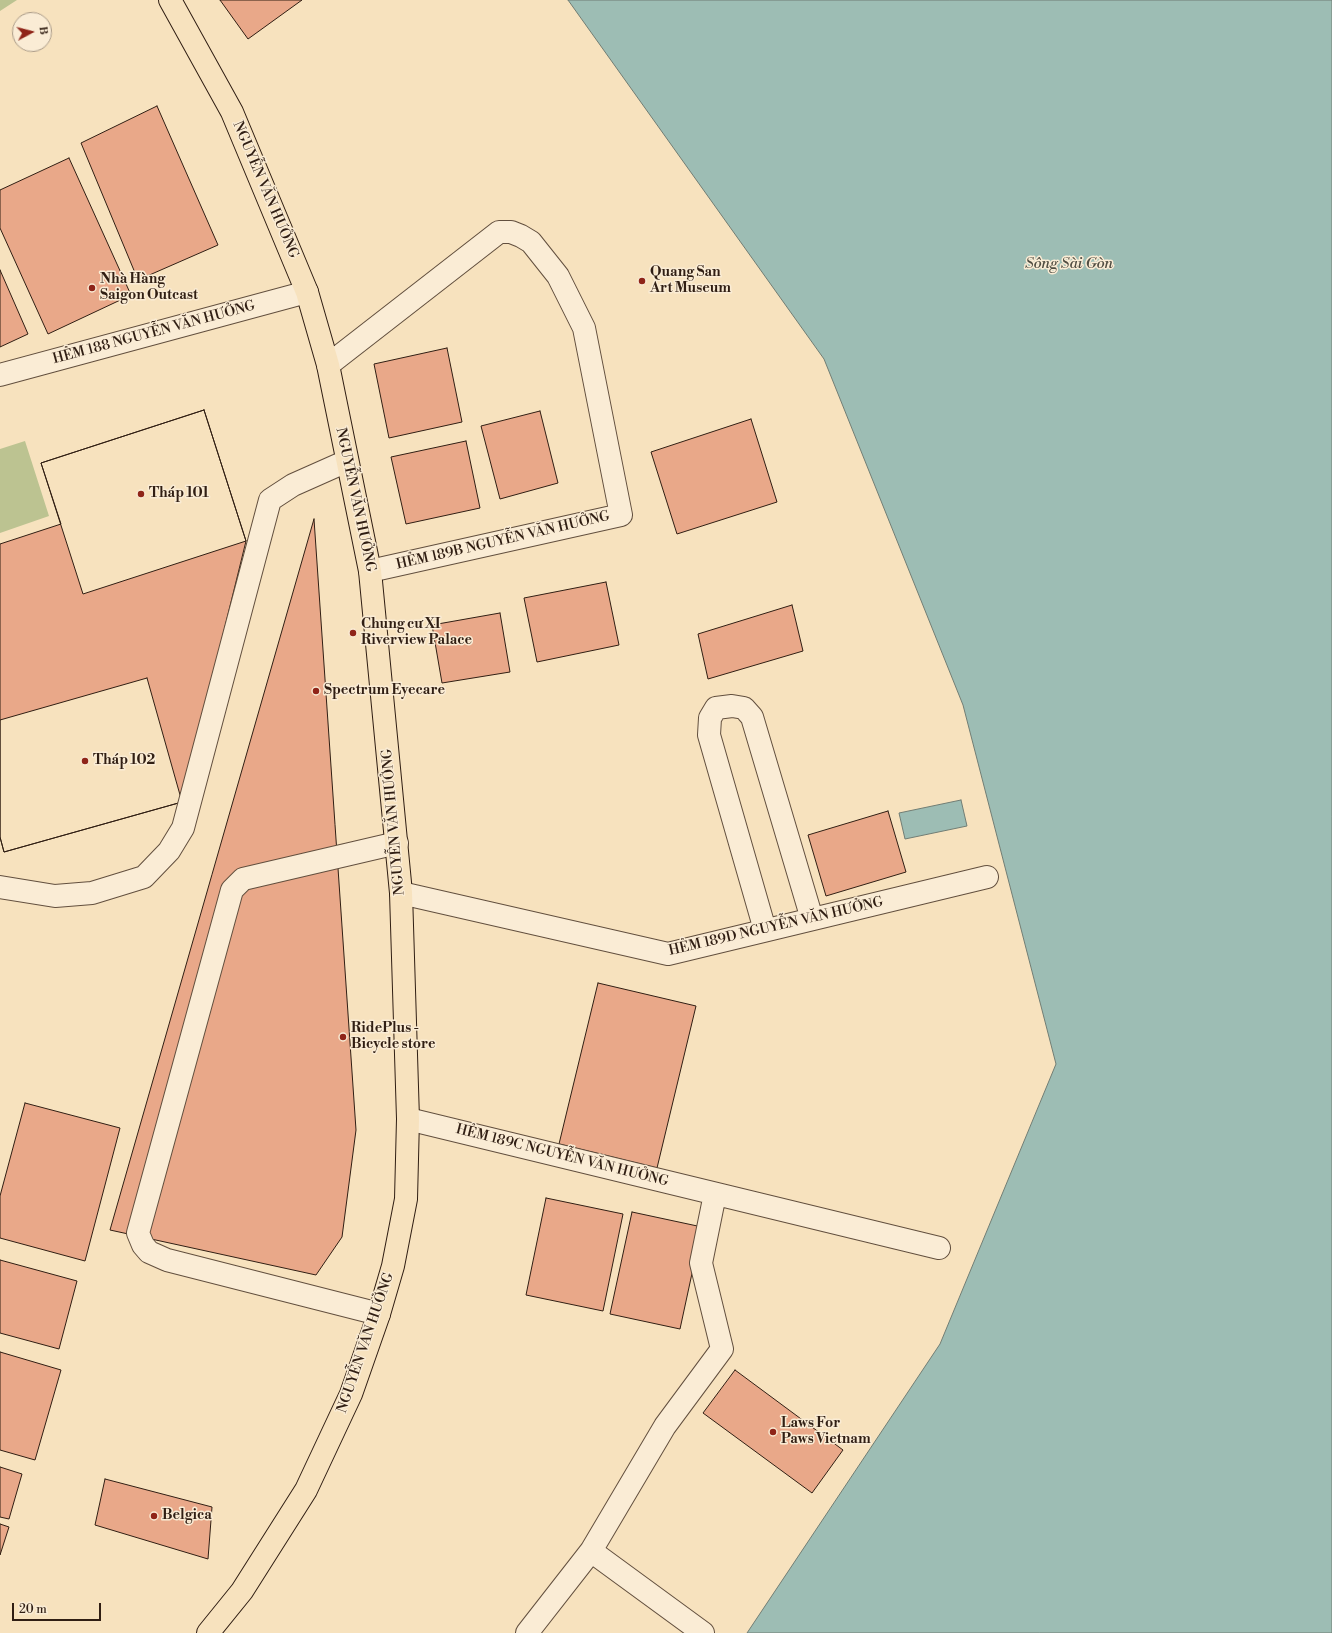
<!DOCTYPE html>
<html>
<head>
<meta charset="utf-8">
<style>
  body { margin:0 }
  #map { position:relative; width:1332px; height:1633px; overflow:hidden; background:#f7e2be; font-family:"Libre Bodoni",serif }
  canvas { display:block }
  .north { position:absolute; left:12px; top:12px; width:40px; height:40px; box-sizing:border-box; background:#faecd5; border:1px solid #a99a87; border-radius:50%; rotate:83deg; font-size:11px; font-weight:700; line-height:16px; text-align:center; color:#301e13 }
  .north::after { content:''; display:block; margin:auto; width:14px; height:18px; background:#8f2418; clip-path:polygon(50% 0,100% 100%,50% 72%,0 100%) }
  .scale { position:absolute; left:12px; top:1603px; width:89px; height:18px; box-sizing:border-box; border:2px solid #301e13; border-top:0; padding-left:5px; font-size:12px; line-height:14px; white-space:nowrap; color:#301e13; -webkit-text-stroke:3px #faecd5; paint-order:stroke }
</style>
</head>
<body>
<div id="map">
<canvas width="1332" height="1633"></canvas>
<div class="north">B</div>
<div class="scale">20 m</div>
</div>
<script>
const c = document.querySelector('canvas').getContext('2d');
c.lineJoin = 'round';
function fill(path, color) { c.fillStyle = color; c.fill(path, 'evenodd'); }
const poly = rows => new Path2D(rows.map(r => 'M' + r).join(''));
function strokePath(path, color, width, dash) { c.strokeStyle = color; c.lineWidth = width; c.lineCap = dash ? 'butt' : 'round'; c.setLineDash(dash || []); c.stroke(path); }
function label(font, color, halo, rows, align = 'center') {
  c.font = font + ' "Libre Bodoni",serif'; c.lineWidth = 3; c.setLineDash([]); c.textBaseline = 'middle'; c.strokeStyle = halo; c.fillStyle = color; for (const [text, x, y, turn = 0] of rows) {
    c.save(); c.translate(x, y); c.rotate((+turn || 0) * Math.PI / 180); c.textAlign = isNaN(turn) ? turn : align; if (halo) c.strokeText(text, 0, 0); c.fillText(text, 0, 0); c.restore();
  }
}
fill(poly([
  [0,0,17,0,0,11],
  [25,441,49,516,0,533,0,449]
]), '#bcc391');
const water = poly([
  [568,0,1332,0,1332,1633,747,1633,940,1344,1056,1064,963,705,824,359,568,0],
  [961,800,967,826,905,839,899,813,961,800]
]);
fill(water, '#9dbdb4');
strokePath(water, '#717d74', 1);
const building = poly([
  [220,0,302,0,248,39,220,0],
  [157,106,218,245,138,280,81,143,157,106],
  [69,158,131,295,48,334,0,228,0,190,69,158],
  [0,270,28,334,0,347,0,270],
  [447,348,462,422,389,438,374,364,447,348],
  [204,410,246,541,83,594,41,463,204,410],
  [204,410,246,541,182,802,4,852,0,837,0,544,61,524,41,463,204,410],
  [540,411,558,483,500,499,481,426,540,411],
  [751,419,777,502,677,534,651,452,751,419],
  [466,441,480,508,406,524,391,457,466,441],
  [314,519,356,1130,342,1237,316,1275,110,1230,314,519],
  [606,582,619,645,537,662,524,598,606,582],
  [792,605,803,651,708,679,698,634,792,605],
  [500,613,510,672,442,683,432,625,500,613],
  [147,678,182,802,4,852,0,837,0,720,147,678],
  [888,811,906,872,826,896,808,835,888,811],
  [598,983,696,1006,657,1168,559,1144,598,983],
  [25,1103,120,1128,85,1261,0,1238,0,1196,25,1103],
  [546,1198,623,1214,603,1311,526,1295,546,1198],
  [632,1212,702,1227,680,1329,610,1314,632,1212],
  [0,1260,77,1281,59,1349,0,1333,0,1260],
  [0,1352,61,1370,35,1460,0,1450,0,1352],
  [735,1370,843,1450,812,1493,703,1413,735,1370],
  [0,1467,22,1474,9,1519,0,1517,0,1467],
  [105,1479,212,1507,208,1559,95,1525,105,1479],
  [0,1524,9,1527,0,1555,0,1524]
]);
fill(building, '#e9a889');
strokePath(building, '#301e13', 1);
const minor = poly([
  [328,365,499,232,511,232,521,236,531,242,558,276,584,328,621,515,370,571],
  [0,375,307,292],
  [0,887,55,896,92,893,144,877,169,851,183,828,270,500,293,485,347,461],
  [401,893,668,954,987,877],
  [765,930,709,735,710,718,716,708,732,706,744,708,752,717,812,919],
  [408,1119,939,1248],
  [379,1314,167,1260,149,1252,143,1245,138,1233,232,890,243,879,397,843],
  [591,1551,703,1633],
  [527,1633,591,1551,665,1426,722,1349,701,1263,715,1194]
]);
const major = poly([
  [170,0,232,112,307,292,328,365,370,571,401,893,408,1119,406,1199,393,1266,379,1314,351,1394,306,1490,242,1591,208,1633]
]);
strokePath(minor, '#624f3e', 24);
strokePath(major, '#301e13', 24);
strokePath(minor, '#faecd5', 22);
strokePath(major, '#f7e2be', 22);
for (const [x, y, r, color] of [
  [642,281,4,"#8f2418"],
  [92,288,4,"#8f2418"],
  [141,494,4,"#8f2418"],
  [353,633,4,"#8f2418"],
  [316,691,4,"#8f2418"],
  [85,761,4,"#8f2418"],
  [343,1037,4,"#8f2418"],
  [773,1432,4,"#8f2418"],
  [154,1516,4,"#8f2418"]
]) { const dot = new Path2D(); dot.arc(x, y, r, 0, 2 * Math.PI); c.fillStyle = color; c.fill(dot); strokePath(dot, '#faecd5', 1.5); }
label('14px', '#301e13', '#faecd5', [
  ["NGUYỄN VĂN HƯỞNG",265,190,67],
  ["HẺM 188 NGUYỄN VĂN HƯỞNG",154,333,-15],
  ["NGUYỄN VĂN HƯỞNG",355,500,78],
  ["HẺM 189B NGUYỄN VĂN HƯỞNG",503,541,-13],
  ["NGUYỄN VĂN HƯỞNG",394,822,-95],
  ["HẺM 189D NGUYỄN VĂN HƯỞNG",776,927,-13],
  ["HẺM 189C NGUYỄN VĂN HƯỞNG",562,1156,14],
  ["NGUYỄN VĂN HƯỞNG",366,1343,-71]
]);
label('bold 14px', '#301e13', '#faecd5', [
  ["Quang San",650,273],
  ["Art Museum",650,289],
  ["Nhà Hàng",100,280],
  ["Saigon Outcast",100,296],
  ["Tháp 101",149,494],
  ["Chung cư XI",361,625],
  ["Riverview Palace",361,641],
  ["Spectrum Eyecare",324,691],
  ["Tháp 102",93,761],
  ["RidePlus -",351,1029],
  ["Bicycle store",351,1045],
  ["Laws For",781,1424],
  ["Paws Vietnam",781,1440],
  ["Belgica",162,1516]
], 'left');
label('italic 15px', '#514e43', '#faecd5', [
  ["Sông Sài Gòn",1069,264]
]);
</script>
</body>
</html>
